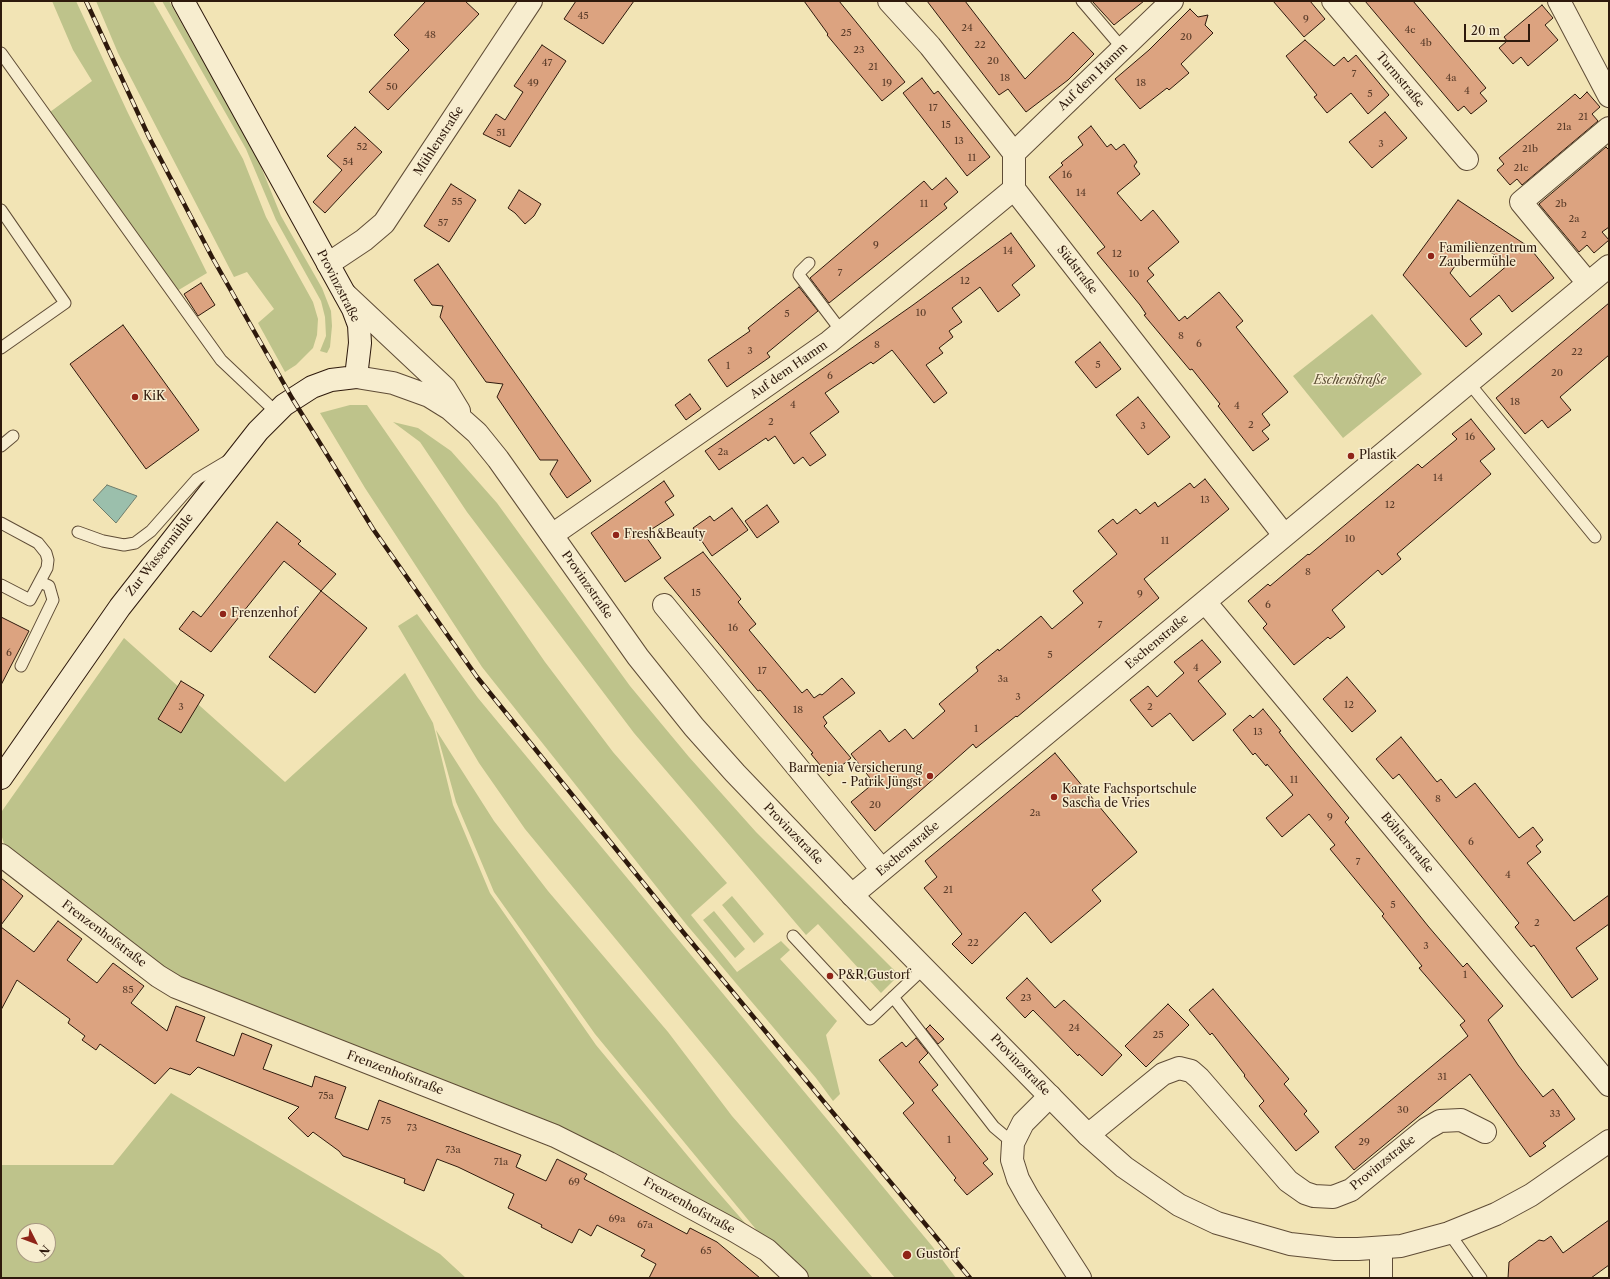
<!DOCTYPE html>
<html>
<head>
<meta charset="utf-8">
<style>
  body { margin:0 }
  #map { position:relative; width:1610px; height:1279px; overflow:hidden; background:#f2e4b5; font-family:"Libre Caslon Text",serif }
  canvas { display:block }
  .frame { position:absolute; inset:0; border:2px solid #2e190c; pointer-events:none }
  .north { position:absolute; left:16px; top:1223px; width:40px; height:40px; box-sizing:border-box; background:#f7edcf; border:1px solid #a79881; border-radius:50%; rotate:132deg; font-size:11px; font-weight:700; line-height:16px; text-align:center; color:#2e190c }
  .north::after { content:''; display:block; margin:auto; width:14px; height:18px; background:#8f2418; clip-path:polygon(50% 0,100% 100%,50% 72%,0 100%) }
  .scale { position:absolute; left:1464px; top:24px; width:66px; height:18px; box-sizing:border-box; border:2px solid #2e190c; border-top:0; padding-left:5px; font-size:12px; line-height:14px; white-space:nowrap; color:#2e190c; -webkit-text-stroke:3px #f7edcf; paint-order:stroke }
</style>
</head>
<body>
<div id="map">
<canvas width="1610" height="1279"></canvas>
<div class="frame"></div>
<div class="north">N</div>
<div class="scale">20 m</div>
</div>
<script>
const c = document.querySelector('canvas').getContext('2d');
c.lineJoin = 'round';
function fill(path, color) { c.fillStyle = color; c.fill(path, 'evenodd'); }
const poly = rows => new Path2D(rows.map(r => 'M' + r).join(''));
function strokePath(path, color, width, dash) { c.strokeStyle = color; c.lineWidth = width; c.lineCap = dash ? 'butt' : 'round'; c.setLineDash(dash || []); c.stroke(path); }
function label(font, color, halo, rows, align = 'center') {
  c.font = font + ' "Libre Caslon Text",serif'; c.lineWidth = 3; c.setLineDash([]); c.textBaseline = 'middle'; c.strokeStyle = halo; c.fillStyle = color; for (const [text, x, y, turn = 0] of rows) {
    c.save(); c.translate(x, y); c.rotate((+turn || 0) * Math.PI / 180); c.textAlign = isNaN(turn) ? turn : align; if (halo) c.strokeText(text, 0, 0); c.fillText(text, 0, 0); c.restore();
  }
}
fill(poly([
  [52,1,76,1,127,111,207,273,177,291,50,112,92,81,73,50],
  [96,1,153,1,243,159,266,217,313,302,318,319,317,335,313,348,296,365,285,372,258,323,274,309,247,272,234,277,118,53],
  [162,1,169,1,257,157,281,216,322,288,331,311,332,326,330,347,327,353,320,351,326,336,325,317,321,301,276,220,246,149],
  [1372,314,1422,374,1343,438,1293,376],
  [350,405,367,405,545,662,613,752,727,883,691,915,737,972,781,941,790,950,780,959,837,1021,826,1035,840,1094,833,1101,816,1078,686,924,482,667,365,488,320,413],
  [393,422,418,428,451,451,497,503,630,686,689,757,756,832,899,975,881,993,818,924,806,935,634,733,467,512,420,442],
  [417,614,478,698,932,1246,956,1278,895,1278,525,829,479,763,398,626],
  [124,638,285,782,405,673,433,723,453,805,490,893,596,1045,711,1184,752,1231,171,976,6,850,1,834,2,811],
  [436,730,494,821,548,891,668,1032,732,1116,873,1278,806,1278,759,1233,595,1034,494,892,456,802],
  [732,896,764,934,754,943,722,905],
  [714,911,745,949,735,958,703,920],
  [171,1093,440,1254,466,1278,1,1278,1,1165,113,1165],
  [24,1231,48,1231,48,1255,24,1255]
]), '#bec38b');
const water = poly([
  [107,485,137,496,116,523,93,500,107,485]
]);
fill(water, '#9bbfac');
strokePath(water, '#6f7d6c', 1);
const building = poly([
  [426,1,465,1,479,14,388,110,369,92,409,50,394,35,426,1],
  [576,1,634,1,603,44,564,19,576,1],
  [804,1,839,1,905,82,882,101,827,35,828,34,804,1],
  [927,1,965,1,1025,79,1073,32,1094,54,1068,80,1026,112,1008,89,999,95,927,1],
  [1092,1,1144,1,1114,25,1092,1],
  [1273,1,1310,1,1325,19,1304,37,1273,1],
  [1365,1,1413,1,1486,88,1480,93,1487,101,1471,114,1464,106,1458,111,1365,1],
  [1542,5,1553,18,1545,25,1558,40,1528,66,1521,57,1513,64,1499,48,1507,41,1504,37,1542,5],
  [1190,9,1198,17,1208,15,1205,25,1213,33,1181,64,1189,73,1169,90,1167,88,1140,109,1115,79,1149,50,1190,9],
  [1305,40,1334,66,1344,57,1348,62,1356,55,1389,95,1368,114,1351,93,1327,113,1314,97,1317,95,1286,56,1305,40],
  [542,45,566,61,510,147,483,134,496,114,505,120,523,92,514,86,542,45],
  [922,78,934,94,938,91,990,157,967,176,903,93,922,78],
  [1587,92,1600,107,1592,114,1598,121,1522,185,1517,179,1510,185,1497,170,1504,164,1499,158,1575,94,1580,99,1587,92],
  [1385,112,1407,138,1372,168,1349,142,1385,112],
  [1091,126,1107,147,1111,144,1116,150,1124,144,1137,162,1134,166,1140,174,1117,193,1141,221,1153,210,1179,242,1148,268,1154,275,1147,281,1179,321,1185,316,1187,319,1219,292,1243,321,1236,327,1288,392,1262,414,1270,425,1262,431,1269,439,1253,451,1218,406,1220,404,1192,369,1190,370,1144,315,1146,314,1140,305,1097,253,1105,247,1049,177,1063,165,1061,163,1083,145,1078,137,1091,126],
  [355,127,382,152,325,213,313,202,342,170,327,156,355,127],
  [1606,147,1609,150,1609,227,1602,232,1609,240,1594,253,1587,245,1579,252,1539,204,1606,147],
  [946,178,958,192,944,204,947,208,829,303,810,278,924,181,932,190,946,178],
  [451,184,476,200,449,242,424,226,451,184],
  [519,190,541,204,534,216,525,224,515,213,508,208,519,190],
  [1458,200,1529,247,1554,278,1512,312,1499,295,1470,319,1482,334,1466,347,1403,275,1458,200],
  [1473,241,1509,264,1470,297,1450,273,1473,241],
  [1011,233,1035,266,1012,285,1020,295,998,312,980,287,952,308,962,322,949,331,953,337,939,348,943,353,926,365,947,393,934,403,892,350,873,364,871,362,825,393,839,412,810,433,826,455,810,466,803,457,794,464,775,436,768,441,766,438,719,470,705,451,913,305,1011,233],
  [438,264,591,481,567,498,550,474,558,460,540,460,497,397,503,384,486,382,440,317,443,306,432,305,414,280,438,264],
  [201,283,215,305,198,316,184,294,201,283],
  [799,287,818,311,767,353,770,357,727,387,708,360,750,331,748,328,799,287],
  [1609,303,1609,355,1560,397,1571,410,1548,428,1542,420,1525,434,1496,398,1609,303],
  [123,325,199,430,146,469,70,364,123,325],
  [1100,342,1121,369,1096,388,1075,362,1100,342],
  [690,394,701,409,686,420,675,405,690,394],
  [1138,397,1170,437,1148,455,1116,415,1138,397],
  [1471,419,1495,449,1480,461,1491,474,1397,554,1401,559,1382,575,1378,570,1332,610,1345,627,1330,639,1328,637,1294,665,1263,628,1267,624,1248,601,1268,584,1270,586,1308,554,1309,555,1418,464,1422,468,1457,439,1452,434,1471,419],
  [1205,479,1229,509,1144,579,1159,598,1017,717,1016,716,976,748,973,744,875,831,851,802,874,783,851,754,880,730,889,742,905,729,913,739,945,711,939,704,978,671,976,667,998,649,999,651,1041,616,1052,629,1083,603,1073,591,1117,554,1098,531,1113,519,1117,524,1136,509,1140,514,1155,502,1158,507,1190,483,1194,488,1205,479],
  [664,481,674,496,665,502,674,515,644,534,661,558,625,582,591,533,664,481],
  [767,505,779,522,757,538,745,521,767,505],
  [732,508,748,530,712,556,693,528,710,516,714,521,732,508],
  [277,522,301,541,298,544,336,574,321,591,284,561,211,652,179,629,193,611,201,617,277,522],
  [703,552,741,599,738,602,756,624,749,630,802,693,807,689,814,698,820,694,822,695,842,678,855,693,823,717,827,723,824,726,851,758,829,776,811,754,813,753,760,690,758,691,664,578,703,552],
  [321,591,367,628,315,693,269,657,321,591],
  [1,617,29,631,1,685,1,617],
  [1202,640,1221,662,1198,681,1226,714,1193,741,1170,713,1152,727,1130,700,1148,686,1157,697,1184,673,1174,662,1202,640],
  [1347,677,1376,711,1352,732,1323,699,1347,677],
  [181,681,204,695,181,733,158,719,181,681],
  [1263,709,1281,731,1279,732,1290,746,1349,818,1345,822,1428,926,1463,967,1467,963,1503,1006,1488,1020,1518,1065,1543,1097,1553,1089,1575,1119,1543,1143,1546,1146,1530,1157,1470,1074,1354,1170,1335,1147,1468,1036,1460,1025,1465,1021,1419,968,1422,966,1382,916,1384,914,1330,849,1335,845,1309,814,1282,837,1266,818,1293,795,1267,764,1266,766,1255,753,1253,755,1233,730,1250,715,1253,718,1263,709],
  [1401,737,1437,782,1441,779,1456,798,1475,783,1519,838,1533,827,1543,840,1536,846,1541,852,1527,863,1574,921,1609,895,1609,924,1576,948,1598,979,1572,998,1534,945,1531,947,1515,927,1519,923,1399,774,1393,779,1376,759,1401,737],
  [1055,753,1137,852,1092,890,1101,901,1051,943,1025,912,972,964,952,944,962,934,924,888,937,877,925,861,1055,753],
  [1,878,23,896,1,925,1,878],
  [58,921,82,939,67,960,97,983,113,963,144,986,131,1003,167,1031,176,1006,205,1017,196,1041,234,1056,242,1033,272,1045,263,1069,312,1087,315,1076,346,1087,335,1118,368,1130,379,1100,521,1155,516,1167,546,1181,557,1159,587,1174,584,1179,687,1234,690,1228,717,1242,760,1278,649,1278,656,1264,641,1256,645,1250,597,1225,591,1236,579,1229,572,1243,541,1227,542,1225,508,1208,514,1194,458,1167,437,1159,424,1191,404,1183,405,1179,343,1156,339,1151,313,1132,308,1137,288,1118,299,1107,198,1067,190,1075,170,1068,155,1084,100,1044,96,1050,82,1040,85,1036,68,1023,70,1019,17,980,1,1010,1,927,34,952,58,921],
  [1027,978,1055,1008,1064,1000,1122,1055,1102,1076,1079,1054,1078,1056,1033,1010,1025,1018,1006,998,1027,978],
  [1213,989,1289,1079,1284,1084,1307,1111,1304,1114,1319,1132,1296,1151,1259,1106,1264,1101,1244,1076,1245,1075,1212,1033,1210,1035,1189,1010,1213,989],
  [1168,1004,1189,1025,1146,1067,1125,1046,1168,1004],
  [930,1025,944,1039,938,1044,926,1029,930,1025],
  [916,1038,928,1053,919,1062,938,1085,932,1090,988,1159,983,1163,993,1174,967,1195,954,1180,956,1178,903,1113,914,1103,879,1060,902,1042,906,1047,916,1038],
  [1609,1220,1609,1265,1591,1278,1508,1278,1509,1262,1539,1240,1544,1241,1551,1236,1563,1253,1609,1220]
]);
fill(building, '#dca380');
strokePath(building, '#2e190c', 1);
const service = poly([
  [1082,1,1123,49],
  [1,53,221,360,276,412],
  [1,210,65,303,1,348],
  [809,263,800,272,799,275,842,332],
  [1469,383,1595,537],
  [1,446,13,436],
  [1,523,38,543,46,553,48,560,47,568,30,600,1,585],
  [78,532,103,541,124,545,135,543,151,531,197,479,229,460],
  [21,666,53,600,49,586,40,582],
  [793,936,870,1019,924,968],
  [893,997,994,1127,1013,1143],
  [1449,1233,1481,1278]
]);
const minor = poly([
  [889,1,930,46,1014,153,1014,189,1284,535],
  [1333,1,1467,159],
  [1559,1,1609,96],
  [1014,153,1172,1],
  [328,264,364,240,384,223,531,1],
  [1588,283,1521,202,1609,128],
  [552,535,829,342,1014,189],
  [1205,602,1609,1085],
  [664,605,882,870],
  [1,855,158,976,176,987,555,1136,609,1163,735,1231,767,1250,797,1278],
  [852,895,1609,266],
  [1050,1096,1023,1123,1013,1143,1012,1160,1018,1179,1028,1197,1080,1278],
  [1088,1135,1163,1074,1179,1068,1191,1071,1199,1078,1288,1181,1305,1193,1314,1196,1333,1197,1351,1190,1426,1129,1440,1121,1461,1120,1485,1132],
  [1381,1278,1381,1248]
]);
const tertiary = poly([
  [345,294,445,388,459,411],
  [356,377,393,383,429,396,450,409,477,433,498,459,638,657,694,727,735,773,852,895,1088,1135,1124,1167,1179,1205,1217,1223,1290,1244,1335,1249,1358,1249,1401,1246,1449,1233,1496,1214,1531,1195,1609,1141]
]);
const secondary = poly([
  [1,778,120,607,258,431,284,405,312,387,331,380,356,377,360,343,359,325,353,309,183,1]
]);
strokePath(service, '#5f4c36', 13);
strokePath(minor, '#5f4c36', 24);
strokePath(tertiary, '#5f4c36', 24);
strokePath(secondary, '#2e190c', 24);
strokePath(service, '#f7edcf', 11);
strokePath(minor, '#f7edcf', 22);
strokePath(tertiary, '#f7edcf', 22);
strokePath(secondary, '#f7edcf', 22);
const rail = poly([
  [86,1,149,137,212,257,292,398,373,529,477,677,683,932,970,1278]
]);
strokePath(rail, '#2e190c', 4.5);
strokePath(rail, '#f7edcf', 3, [9]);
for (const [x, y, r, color] of [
  [1431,256,4,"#8f2418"],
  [135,397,4,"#8f2418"],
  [1351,456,4,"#8f2418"],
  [616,535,4,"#8f2418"],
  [223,614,4,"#8f2418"],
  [930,776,4,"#8f2418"],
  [1054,797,4,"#8f2418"],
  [830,976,4,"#8f2418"],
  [907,1255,5,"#8f2418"]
]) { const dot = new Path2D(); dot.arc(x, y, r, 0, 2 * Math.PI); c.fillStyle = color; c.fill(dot); strokePath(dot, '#f7edcf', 1.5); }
label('10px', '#5a3c29', null, [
  ["45",583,16],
  ["9",1306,19],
  ["24",967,28],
  ["4c",1410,30],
  ["25",846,33],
  ["48",430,35],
  ["20",1186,37],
  ["4b",1426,43],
  ["22",980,45],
  ["23",859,50],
  ["20",993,61],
  ["47",547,63],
  ["21",873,67],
  ["7",1354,74],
  ["18",1005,78],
  ["4a",1451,78],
  ["49",533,83],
  ["19",887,83],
  ["18",1141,83],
  ["50",392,87],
  ["4",1467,91],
  ["5",1370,94],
  ["17",933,108],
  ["21",1583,117],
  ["15",946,125],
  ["21a",1564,127],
  ["51",501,133],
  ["13",959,141],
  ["3",1381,144],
  ["52",362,147],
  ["21b",1530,149],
  ["11",972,158],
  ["54",348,162],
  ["21c",1521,168],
  ["16",1067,175],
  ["14",1081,193],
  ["55",457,202],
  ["11",924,204],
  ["2b",1561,204],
  ["2a",1574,219],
  ["57",443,223],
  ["2",1584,235],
  ["9",876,245],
  ["14",1008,251],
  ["12",1117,254],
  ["7",840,273],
  ["10",1134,274],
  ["12",965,281],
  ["10",921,313],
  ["5",787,314],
  ["8",1181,336],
  ["6",1199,344],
  ["8",877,345],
  ["3",750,351],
  ["22",1577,352],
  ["5",1098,365],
  ["1",728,366],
  ["20",1557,373],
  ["6",830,376],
  ["18",1515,402],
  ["4",793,405],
  ["4",1237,406],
  ["2",771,422],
  ["2",1251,425],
  ["3",1143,426],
  ["16",1470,437],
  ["2a",723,452],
  ["14",1438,478],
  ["13",1205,500],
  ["12",1390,505],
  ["10",1350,539],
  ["11",1165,541],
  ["8",1308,572],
  ["15",696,593],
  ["9",1140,594],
  ["6",1268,605],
  ["7",1100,625],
  ["16",733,628],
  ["6",9,653],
  ["5",1050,655],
  ["4",1196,668],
  ["17",762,671],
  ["3a",1003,679],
  ["3",1018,697],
  ["12",1349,705],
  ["3",181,707],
  ["2",1150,707],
  ["18",798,710],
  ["1",976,729],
  ["13",1258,732],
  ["11",1294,780],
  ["8",1438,799],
  ["20",875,805],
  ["2a",1035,813],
  ["9",1330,817],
  ["6",1471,842],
  ["7",1358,862],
  ["4",1508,875],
  ["21",948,890],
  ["5",1393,905],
  ["2",1537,923],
  ["22",973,943],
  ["3",1426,946],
  ["1",1465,975],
  ["85",128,990],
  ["23",1026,998],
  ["24",1074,1028],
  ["25",1158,1035],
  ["31",1442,1077],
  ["75a",326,1096],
  ["30",1403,1110],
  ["33",1555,1114],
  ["75",386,1121],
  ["73",412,1128],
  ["1",949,1140],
  ["29",1364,1142],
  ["73a",453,1150],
  ["71a",501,1162],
  ["69",574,1182],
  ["69a",617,1219],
  ["67a",645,1225],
  ["65",706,1251]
]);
label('12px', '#2e190c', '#f7edcf', [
  ["Auf dem Hamm",1093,77,-44],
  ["Turmstraße",1400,80,50],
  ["Mühlenstraße",439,141,-57],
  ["Südstraße",1077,270,52],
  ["Provinzstraße",338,286,63],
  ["Auf dem Hamm",789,370,-35],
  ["Zur Wassermühle",160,555,-52],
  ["Provinzstraße",587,585,55],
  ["Eschenstraße",1157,642,-40],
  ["Provinzstraße",793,834,46],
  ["Böhlerstraße",1407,843,50],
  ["Eschenstraße",908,849,-40],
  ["Frenzenhofstraße",104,934,37],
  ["Provinzstraße",1020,1065,46],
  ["Frenzenhofstraße",395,1073,21],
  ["Provinzstraße",1383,1163,-39],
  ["Frenzenhofstraße",689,1206,29]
]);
label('12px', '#2e190c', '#f7edcf', [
  ["Familienzentrum",1439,249],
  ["Zaubermühle",1439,263],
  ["KiK",143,397],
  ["Plastik",1359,456],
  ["Fresh&Beauty",624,535],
  ["Frenzenhof",231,614],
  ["Barmenia Versicherung",922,769,"right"],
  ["- Patrik Jüngst",922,783,"right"],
  ["Karate Fachsportschule",1062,790],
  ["Sascha de Vries",1062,804],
  ["P&R,Gustorf",838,976],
  ["Gustorf",916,1255]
], 'left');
label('italic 12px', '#594c32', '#f7edcf', [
  ["Eschenstraße",1350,381]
]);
</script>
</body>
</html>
